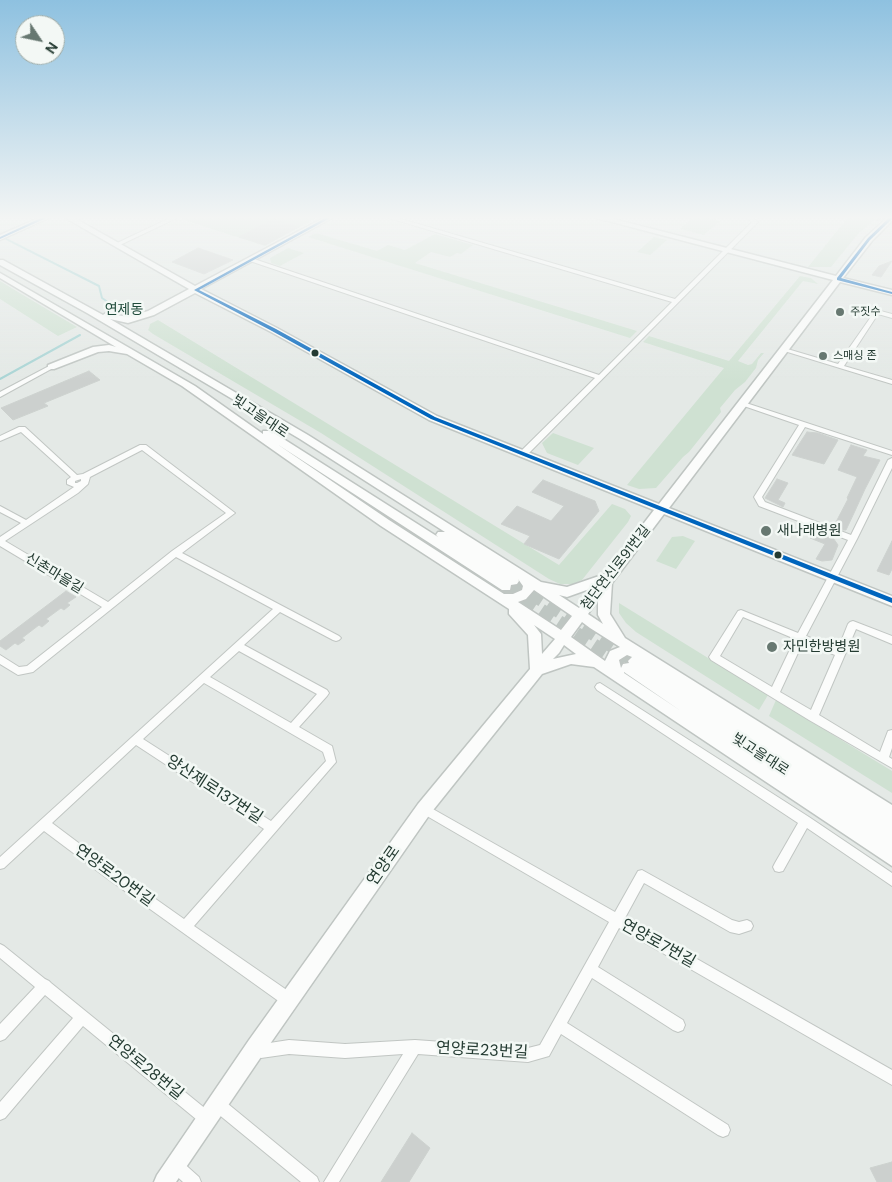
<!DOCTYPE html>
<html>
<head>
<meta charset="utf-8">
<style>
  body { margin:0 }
  #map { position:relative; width:892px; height:1182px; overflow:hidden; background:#e4e9e6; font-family:"DM Sans",sans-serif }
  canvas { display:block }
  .north { position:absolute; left:15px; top:15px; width:50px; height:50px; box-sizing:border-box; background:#f3f8f5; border:1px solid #a0aca7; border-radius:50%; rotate:124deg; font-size:14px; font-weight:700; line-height:20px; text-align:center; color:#243b32 }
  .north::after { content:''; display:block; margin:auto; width:18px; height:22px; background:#677871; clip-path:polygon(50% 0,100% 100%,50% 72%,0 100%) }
</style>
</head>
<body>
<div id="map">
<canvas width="892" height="1182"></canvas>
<div class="north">N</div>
</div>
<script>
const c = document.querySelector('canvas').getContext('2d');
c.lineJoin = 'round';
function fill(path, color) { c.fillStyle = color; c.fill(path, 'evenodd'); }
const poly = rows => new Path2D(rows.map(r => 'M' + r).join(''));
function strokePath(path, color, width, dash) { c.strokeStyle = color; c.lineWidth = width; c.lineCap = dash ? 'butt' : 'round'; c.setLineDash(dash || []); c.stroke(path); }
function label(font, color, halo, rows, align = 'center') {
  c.font = font + ' "DM Sans","Noto Sans KR",sans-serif'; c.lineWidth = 5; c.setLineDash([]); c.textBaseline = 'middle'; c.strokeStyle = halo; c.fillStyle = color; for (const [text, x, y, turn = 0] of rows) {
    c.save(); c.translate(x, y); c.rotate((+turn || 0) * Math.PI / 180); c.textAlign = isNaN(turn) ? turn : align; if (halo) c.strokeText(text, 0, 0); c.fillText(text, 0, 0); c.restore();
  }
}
fill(poly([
  [187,216,320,216,265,246,181,219],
  [694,216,700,216,720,221,704,235,680,229],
  [849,216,866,216,876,219,858,234,831,267,808,267],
  [316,233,377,251,388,245,405,250,435,234,456,240,473,245,461,254,457,253,450,257,431,252,415,263,637,331,630,338,308,237],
  [654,237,667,240,650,255,637,252],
  [288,248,304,253,280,266,271,263,270,258],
  [800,276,811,278,818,284,803,281,738,361,748,365,752,364,761,353,764,353,758,360,756,368,745,382,735,390,720,408,721,412,689,452,683,457,656,488,639,489,627,485,724,368,643,342,649,336,729,361],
  [0,281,23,295,77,327,58,336,0,299],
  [158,320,559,565,612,504,625,509,631,516,628,522,582,580,573,584,560,584,549,579,321,433,153,334,148,330,149,328,150,324],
  [553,433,594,448,578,465,547,453,542,443],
  [683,536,695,541,676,569,656,561,672,537],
  [619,603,768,695,759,710,636,632,626,623,619,613],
  [776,700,892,771,892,793,769,716]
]), '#cfe1d2');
strokePath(poly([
  [0,236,99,286,102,298,115,307,111,312],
  [0,379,80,335]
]), '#a8d4d4', 2);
const building = poly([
  [273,219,299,227,265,245,239,237,273,219],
  [198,248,233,260,204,274,172,262,198,248],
  [892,261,881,277,872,275,879,266,892,261],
  [89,371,100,380,44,403,48,406,13,420,1,408,89,371],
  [807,432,818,433,838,440,824,464,792,455,807,432],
  [851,445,867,450,863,456,880,460,865,489,854,513,846,530,843,530,823,522,834,525,836,522,848,499,847,498,857,477,838,470,851,445],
  [777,479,788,483,778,500,785,503,783,507,765,498,777,479],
  [543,480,595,501,599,511,559,559,524,544,530,536,501,524,517,506,551,521,564,506,532,492,543,480],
  [818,530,831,535,838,545,832,560,822,561,816,559,825,544,810,538,814,532,816,533,818,530],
  [892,541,892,569,889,575,877,571,892,541],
  [66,591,76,597,67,603,70,605,64,610,61,608,46,619,49,621,42,627,39,625,22,638,25,640,18,645,15,643,6,650,0,646,0,641,66,591],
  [412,1133,430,1148,409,1182,381,1182,412,1133],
  [892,1162,892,1182,877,1182,870,1168,892,1162]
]);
fill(building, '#ccd0ce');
strokePath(building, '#cdd2cf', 1);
strokePath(poly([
  [876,218,892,221]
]), '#bec6c2', 5.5, [5.5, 3]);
strokePath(poly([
  [513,581,635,661],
  [506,587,628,668]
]), '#bec6c2', 14, [14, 7]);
const street = poly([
  [174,216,181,216,120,245,115,244,174,216],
  [382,216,391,216,675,299,752,222,745,216,751,216,758,222,525,457,522,457,518,455,519,453,595,378,250,261,250,259,254,259,599,375,672,302,382,216],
  [870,216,877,216,879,218,876,220,870,216],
  [877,310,892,314,892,318,878,314,844,366,892,380,892,384,781,350,784,348,838,364,875,311,877,310],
  [51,365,54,367,53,368,0,397,0,392,51,365],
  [743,402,892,451,892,455,805,427,762,497,765,502,851,535,888,460,892,458,892,468,857,539,806,636,838,649,848,624,850,622,853,621,892,636,892,644,856,629,819,715,880,752,888,731,892,730,892,748,889,757,892,759,892,768,809,720,711,660,709,657,738,611,741,610,798,633,848,540,759,506,754,497,799,425,741,405,740,404,743,402],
  [743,617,795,639,772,687,720,656,743,617],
  [803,642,835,655,811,710,780,692,803,642],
  [19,427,25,427,77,475,83,474,140,445,146,445,235,513,182,553,339,636,341,638,339,640,336,641,333,640,280,612,244,645,327,690,329,693,327,696,299,727,332,746,336,762,194,926,294,995,295,1000,294,1005,289,1006,284,1005,108,879,44,831,4,868,0,869,0,857,273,609,176,557,33,672,18,675,0,664,0,655,19,667,27,666,102,607,0,546,0,537,21,523,0,512,0,506,26,520,74,487,67,484,67,480,71,477,21,432,0,441,0,436,19,427],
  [142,450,226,513,172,551,108,602,5,541,78,493,88,484,90,477,142,450],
  [81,479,81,481,77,483,75,483,75,481,81,479],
  [239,651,317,694,291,723,210,677,239,651],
  [204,683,323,752,326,761,271,821,143,739,204,683],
  [136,745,264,829,184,919,116,871,52,823,136,745],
  [600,683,809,817,892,873,892,886,807,828,783,871,779,872,775,871,773,867,775,863,798,823,597,690,595,687,597,684,600,683],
  [424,804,615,912,638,871,642,870,732,920,739,922,747,920,751,922,753,926,751,930,739,934,730,932,644,883,625,918,892,1070,892,1085,619,928,598,967,683,1020,685,1025,683,1030,678,1032,673,1030,592,978,567,1023,728,1125,730,1130,728,1135,723,1137,718,1135,561,1034,549,1056,528,1062,418,1054,339,1182,324,1182,403,1054,345,1058,289,1054,261,1058,251,1052,249,1047,251,1042,256,1040,263,1044,289,1040,345,1044,415,1040,528,1048,540,1045,609,922,420,812,419,809,420,806,424,804],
  [0,944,4,946,45,979,49,981,51,983,212,1114,214,1119,212,1124,207,1126,202,1124,83,1026,5,1118,0,1120,0,1102,73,1018,45,995,5,1039,0,1041,0,1024,35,987,0,958,0,944],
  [217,1097,222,1099,317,1177,319,1182,301,1182,212,1109,210,1104,212,1099,217,1097],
  [175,1158,180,1160,199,1177,201,1182,183,1182,170,1170,168,1165,170,1160,175,1158]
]);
const secondary = poly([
  [43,216,53,216,0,240,0,235,43,216],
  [62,216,71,216,195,286,327,216,336,216,201,289,277,328,437,416,659,504,833,280,589,216,602,216,836,276,866,237,889,216,892,216,892,221,872,241,843,278,892,290,892,295,840,282,669,508,892,596,892,606,664,514,612,583,610,614,625,638,892,805,892,866,594,667,571,664,542,674,430,814,263,1054,176,1182,154,1182,157,1175,249,1040,418,804,530,669,528,635,509,614,509,609,381,526,182,386,127,354,109,351,98,352,54,369,48,369,48,365,93,347,109,345,116,347,0,278,0,273,195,386,263,434,263,431,271,431,438,537,436,535,438,532,445,532,300,439,87,313,0,265,0,260,3,260,103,315,106,313,128,317,148,311,189,289,62,216],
  [195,293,271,332,429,420,654,510,605,574,567,587,541,582,308,435,110,319,128,323,154,315,195,293],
  [277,444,502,590,510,590,511,585,517,584,519,581,518,579,523,586,522,590,513,594,504,594,389,520,277,444],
  [595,587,579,608,559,595,567,597,595,587],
  [534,590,572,616,561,630,518,602,526,599,534,590],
  [598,600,598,615,603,624,588,614,598,600],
  [582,622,590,628,620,647,610,651,605,661,571,637,582,622],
  [534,625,555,639,542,654,541,634,534,625],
  [564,645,576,654,553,659,559,653,564,645],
  [627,655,632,657,628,661,629,663,623,664,621,668,619,660,627,655],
  [624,672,681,711,624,673,624,672]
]);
strokePath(street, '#c1c6c3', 2);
strokePath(secondary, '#bfc5c2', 3);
fill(street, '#fbfcfb');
fill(secondary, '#fbfcfb');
fill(poly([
  [45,216,51,216,0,239,0,237,45,216],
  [329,216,334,216,199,290,276,329,435,417,892,598,892,603,431,419,272,331,194,290,329,216],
  [891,216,892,216,892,219,870,240,841,278,892,292,892,294,837,280,837,278,868,238,891,216]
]), '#0065bd');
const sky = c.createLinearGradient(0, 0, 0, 382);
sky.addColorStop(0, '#8ec1e0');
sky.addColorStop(0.57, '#f3f5f4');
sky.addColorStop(1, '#f3f5f400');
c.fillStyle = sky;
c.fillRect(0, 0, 892, 382);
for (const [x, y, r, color] of [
  [840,312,5,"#677871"],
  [315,353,4.5,"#243b32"],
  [823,356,5,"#677871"],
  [766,531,6,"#677871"],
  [778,555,4.5,"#243b32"],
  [772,647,6,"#677871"]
]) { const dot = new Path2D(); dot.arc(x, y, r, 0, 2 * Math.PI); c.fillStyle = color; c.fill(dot); strokePath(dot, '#f3f8f5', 2); }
label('11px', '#243b32', '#f3f8f5', [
  ["주짓수",850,312],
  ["스매싱 존",833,356]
], 'left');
label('14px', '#214c3c', '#f3f8f5', [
  ["연제동",124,310]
]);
label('14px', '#243b32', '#f3f8f5', [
  ["빛고을대로",260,417,34],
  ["첨단연신로91번길",616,568,-52],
  ["신촌마을길",54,574,31],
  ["빛고을대로",760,755,33]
]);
label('14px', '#243b32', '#f3f8f5', [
  ["새나래병원",777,531],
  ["자민한방병원",783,647]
], 'left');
label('16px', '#243b32', '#f3f8f5', [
  ["양산제로137번길",214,790,33],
  ["연양로",384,866,-55],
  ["연양로20번길",114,876,36],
  ["연양로7번길",658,944,29],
  ["연양로23번길",482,1051,3],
  ["연양로28번길",145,1068,39]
]);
</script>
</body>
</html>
